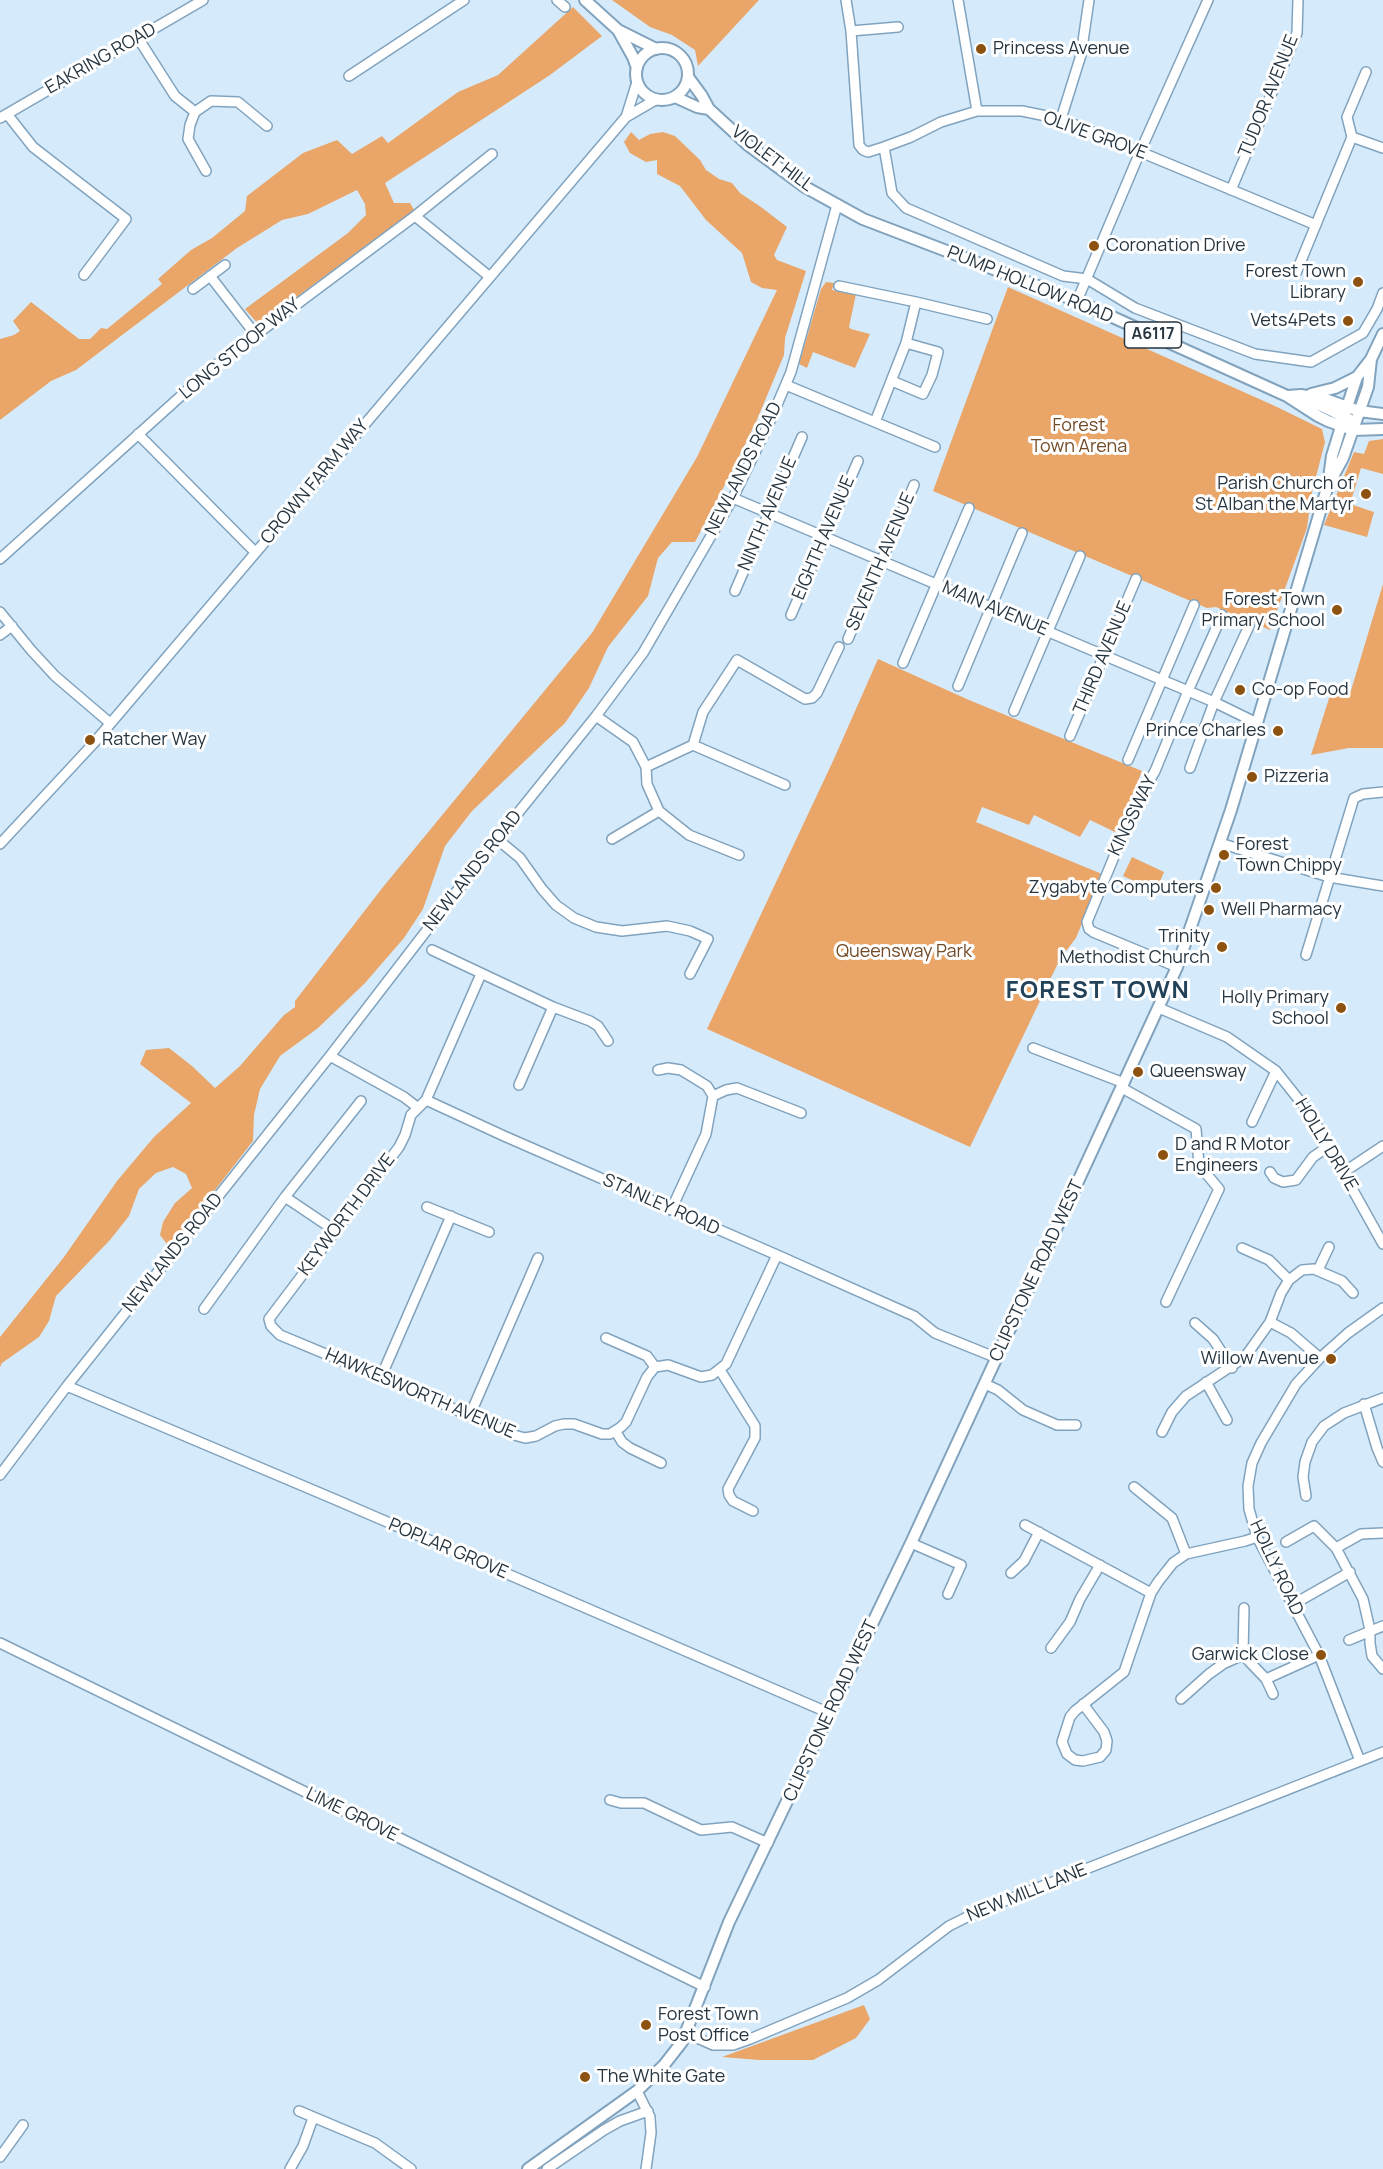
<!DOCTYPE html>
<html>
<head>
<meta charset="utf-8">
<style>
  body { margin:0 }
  canvas { display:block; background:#d5ebfc }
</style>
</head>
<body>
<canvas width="1383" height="2169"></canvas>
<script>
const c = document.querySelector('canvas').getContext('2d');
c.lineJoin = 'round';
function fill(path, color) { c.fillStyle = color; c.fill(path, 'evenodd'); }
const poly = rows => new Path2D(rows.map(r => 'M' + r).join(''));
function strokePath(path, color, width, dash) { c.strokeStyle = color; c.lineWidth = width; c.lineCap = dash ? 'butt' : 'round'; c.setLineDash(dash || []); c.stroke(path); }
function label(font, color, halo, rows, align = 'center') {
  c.font = font + ' Manrope,sans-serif'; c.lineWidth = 6; c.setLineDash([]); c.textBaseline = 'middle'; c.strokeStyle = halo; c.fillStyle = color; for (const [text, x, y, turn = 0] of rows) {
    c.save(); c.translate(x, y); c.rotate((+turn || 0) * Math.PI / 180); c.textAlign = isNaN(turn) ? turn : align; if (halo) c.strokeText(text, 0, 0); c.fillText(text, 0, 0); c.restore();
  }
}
fill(poly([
  [612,0,759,0,698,66,695,50,672,35,650,27],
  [573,7,602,36,550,75,385,183,394,203,410,203,414,210,259,325,245,309,348,233,366,215,365,204,357,190,308,214,282,220,237,248,76,370,51,381,0,420,0,339,14,335,20,331,13,321,31,302,79,339,90,339,101,328,107,329,162,284,158,279,191,250,212,238,245,211,247,196,303,153,337,140,352,154,382,136,388,143,458,92,498,75],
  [631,132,639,140,650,134,663,132,675,136,700,160,706,170,719,179,732,183,740,193,761,207,787,227,774,255,777,260,806,271,785,338,784,355,756,422,732,471,695,542,672,542,658,558,648,596,608,647,589,688,565,723,472,811,445,846,423,909,404,938,365,983,318,1028,280,1056,260,1089,254,1115,253,1141,170,1248,160,1235,163,1222,175,1203,192,1188,186,1174,173,1167,156,1173,139,1189,129,1216,110,1240,56,1296,49,1321,39,1337,2,1363,0,1367,0,1337,64,1257,117,1181,154,1137,191,1103,140,1064,146,1050,169,1048,192,1066,215,1088,240,1066,284,1015,295,1007,295,1001,383,887,592,633,697,457,777,290,762,288,751,282,742,253,706,220,680,186,657,174,657,160,646,162,630,153,624,142],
  [826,282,834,283,832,290,856,294,849,327,851,329,870,334,855,368,813,352,807,368,799,364,821,289],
  [1008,287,1275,406,1322,429,1325,442,1312,492,1307,528,1270,630,1216,607,1207,608,933,491],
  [1383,439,1383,474,1361,468,1350,504,1374,512,1367,537,1324,525,1354,452,1364,454,1369,441],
  [1383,584,1383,748,1349,748,1311,755,1331,692,1349,697],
  [878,659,969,700,1142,771,1117,833,1090,820,1080,837,1034,815,1029,825,982,807,976,822,1102,874,1076,938,1060,959,970,1147,707,1029,833,761],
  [1132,857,1164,872,1156,891,1123,876],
  [864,2005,870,2019,856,2038,813,2060,759,2060,722,2057]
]), '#eaa568');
const minor = poly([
  [557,0,565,7],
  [846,0,851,31,859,145,863,150,868,152,884,147,911,137,941,122,977,111,1022,111,1061,119,1316,225],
  [958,0,977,111],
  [851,31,898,27],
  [138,38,175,96,195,112],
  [349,76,464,0],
  [7,114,33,147,126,219,84,275],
  [626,117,657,99],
  [0,118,203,0],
  [1061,119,1081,55,1089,0],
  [1352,137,1347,117,1366,72],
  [1352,137,1383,148],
  [884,147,892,193,906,208,1063,276,1087,279,1135,308,1255,354,1311,362,1363,333,1377,309,1383,293],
  [206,171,188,139,190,125,195,112,211,101,238,102,267,126],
  [1231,190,1297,33,1298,0],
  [415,216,490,277],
  [1296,273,1352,137],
  [210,276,255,334],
  [839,286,916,302,987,319],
  [193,289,225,265],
  [1077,301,1140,152,1208,0],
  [892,381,923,394,932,375,938,352,906,343],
  [786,385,935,447],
  [875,422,906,343,916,302],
  [138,434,255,552],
  [733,498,1214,702,1257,723],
  [0,559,213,367,415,216,492,154],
  [735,591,802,437],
  [0,612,31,650,55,676,110,723],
  [791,615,858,461],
  [0,635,12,626],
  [848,639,914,485],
  [903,663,969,508],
  [958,686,1022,533],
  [1014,711,1080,556],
  [596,716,633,742,646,767,647,784,659,811,689,835,739,855],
  [1070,736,1136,579],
  [693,745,703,712,737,660,805,699,812,698,817,693,839,647],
  [1128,760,1194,605],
  [646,767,693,745,785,785],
  [1190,768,1214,702,1249,626],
  [497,839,520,858,542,889,556,905,574,918,596,927,622,931,667,926,690,931,708,939,690,974],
  [612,839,659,811],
  [1220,843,1329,877,1383,886],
  [0,844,93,744,626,117,637,82],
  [432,950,553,1007,590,1021,598,1026,608,1041],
  [1306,955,1354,798,1363,794,1383,792],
  [1177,967,1093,932,1089,929,1087,922,1135,806,1155,771,1188,691,1222,615],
  [1159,1008,1227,1037,1276,1071,1311,1115,1383,1244],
  [1033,1048,1124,1083],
  [330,1056,404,1097,417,1107],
  [658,1070,668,1068,681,1070,707,1086,713,1096,706,1134,671,1210],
  [519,1085,553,1007],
  [1122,1088,1196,1129,1199,1165,1219,1189,1166,1302],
  [713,1096,726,1090,737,1088,801,1113],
  [426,1100,481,974],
  [1252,1122,1276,1071],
  [1270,1172,1274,1178,1283,1182,1296,1180,1313,1157,1329,1146],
  [1344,1172,1383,1146],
  [285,1197,334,1230],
  [427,1207,489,1232],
  [1242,1248,1269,1260,1289,1280],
  [777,1255,726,1364,712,1375,701,1377,668,1365,655,1367,647,1377,626,1422,621,1427,610,1434,602,1434,574,1424,564,1424,555,1426,536,1436,525,1438,514,1435,381,1377,280,1335,271,1326,269,1319,399,1147,405,1135,411,1115,426,1100,504,1136,777,1255,914,1316,935,1333,997,1358],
  [1318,1270,1329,1247],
  [204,1309,285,1197,361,1101],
  [1270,1322,1281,1293,1289,1280,1302,1270,1314,1269,1342,1281,1353,1293],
  [1195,1323,1213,1339,1232,1368],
  [606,1338,647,1356,655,1367],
  [720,1370,755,1426,755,1438,728,1489,729,1495,733,1501,753,1511],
  [381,1377,451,1216],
  [1206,1382,1227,1420],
  [985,1384,998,1390,1023,1410,1057,1425,1076,1425],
  [67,1386,334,1499,829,1713],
  [1364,1404,1377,1448,1383,1462],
  [470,1415,538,1258],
  [616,1432,622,1442,630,1448,661,1463],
  [1162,1432,1172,1412,1186,1396,1245,1357,1270,1322,1291,1333,1320,1358],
  [0,1475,67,1386,330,1056,497,839,596,716,643,653,733,498,771,419,791,372,837,205],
  [1134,1487,1172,1518,1186,1554],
  [1306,1496,1303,1477,1305,1462,1312,1442,1324,1426,1344,1413,1383,1398],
  [1025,1525,1151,1593],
  [1383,1533,1361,1534,1336,1548,1363,1599,1370,1630,1370,1643,1372,1656,1383,1669],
  [1286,1542,1314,1526,1336,1548],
  [911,1543,961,1565,948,1594],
  [1011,1573,1024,1561,1039,1532],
  [1292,1605,1350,1572],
  [1349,1640,1383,1626],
  [0,1643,705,1987],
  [1051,1648,1070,1622,1080,1599,1100,1565],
  [1243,1655,1244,1608],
  [1266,1679,1273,1694],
  [1181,1699,1209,1674,1223,1664,1243,1655,1266,1679,1319,1655],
  [1083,1704,1104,1732,1107,1741,1106,1750,1100,1757,1083,1761,1075,1760,1067,1754,1062,1742,1070,1717,1075,1711,1124,1672,1151,1593,1158,1582,1173,1563,1186,1554,1245,1541,1257,1537],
  [1360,1761,1319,1655,1257,1537,1249,1509,1248,1486,1252,1463,1261,1443,1296,1384,1320,1358,1348,1333,1383,1308],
  [610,1800,621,1803,644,1803,701,1830,732,1827,768,1843],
  [686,2033,713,2045,733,2045,750,2039,847,1998,878,1980,949,1926,979,1911,1383,1752],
  [637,2091,650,2117,651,2133,646,2169],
  [299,2111,375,2143,411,2169],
  [0,2157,23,2125],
  [290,2169,303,2146,313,2118],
  [547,2169,604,2130,620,2121,648,2111]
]);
const major = poly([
  [585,0,618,30,656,49],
  [618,30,633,57,637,68],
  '636 74a26 26 0 1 1 52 0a26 26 0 1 1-52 0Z',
  [688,77,702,96,709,109,748,145,805,187,863,219,1077,301,1287,396,1318,416,1328,421,1353,430,1383,429],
  [675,97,697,107,709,109],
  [1311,394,1335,388,1357,377],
  [1288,396,1301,395,1328,400,1359,411,1383,414],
  [1309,400,1349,419],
  [1331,480,1343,458,1368,387,1371,359],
  [528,2169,637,2091,664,2065,682,2042,729,1922,911,1543,1177,967,1231,810,1328,485,1332,456,1347,407,1357,377,1371,359,1383,334]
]);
strokePath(minor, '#81a3be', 12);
strokePath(major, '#81a3be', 14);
strokePath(minor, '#fff', 9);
strokePath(major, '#fff', 10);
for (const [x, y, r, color] of [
  [981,49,6,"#8d5210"],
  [1094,246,6,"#8d5210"],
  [1358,282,6,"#8d5210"],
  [1348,321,6,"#8d5210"],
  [1366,494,6,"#8d5210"],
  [1337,610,6,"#8d5210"],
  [1240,690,6,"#8d5210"],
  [1278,731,6,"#8d5210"],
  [90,740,6,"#8d5210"],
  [1252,777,6,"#8d5210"],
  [1224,855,6,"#8d5210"],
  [1216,888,6,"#8d5210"],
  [1209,910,6,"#8d5210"],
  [1222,947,6,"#8d5210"],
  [1341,1008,6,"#8d5210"],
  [1138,1072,6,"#8d5210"],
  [1163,1155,6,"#8d5210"],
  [1331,1359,6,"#8d5210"],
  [1321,1655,6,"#8d5210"],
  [646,2025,6,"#8d5210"],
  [585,2077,6,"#8d5210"]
]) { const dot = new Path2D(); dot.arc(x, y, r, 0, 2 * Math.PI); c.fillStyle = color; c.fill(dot); strokePath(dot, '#fff', 2); }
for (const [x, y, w] of [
  [1153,335,57]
]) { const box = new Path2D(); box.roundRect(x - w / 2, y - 13, w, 26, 4.5); c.fillStyle = '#fff'; c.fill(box); strokePath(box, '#263540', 1.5); }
label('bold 16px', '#263540', null, [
  ["A6117",1153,335]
]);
label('18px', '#263540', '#fff', [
  ["Princess Avenue",993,49],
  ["Coronation Drive",1106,246],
  ["Forest Town",1346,272,"right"],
  ["Library",1346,293,"right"],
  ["Vets4Pets",1336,321,"right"],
  ["Parish Church of",1354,484,"right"],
  ["St Alban the Martyr",1354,505,"right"],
  ["Forest Town",1325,600,"right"],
  ["Primary School",1325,621,"right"],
  ["Co-op Food",1252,690],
  ["Prince Charles",1266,731,"right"],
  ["Ratcher Way",102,740],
  ["Pizzeria",1264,777],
  ["Forest",1236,845],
  ["Town Chippy",1236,866],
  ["Zygabyte Computers",1204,888,"right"],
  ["Well Pharmacy",1221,910],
  ["Trinity",1210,937,"right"],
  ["Methodist Church",1210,958,"right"],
  ["Holly Primary",1329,998,"right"],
  ["School",1329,1019,"right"],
  ["Queensway",1150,1072],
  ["D and R Motor",1175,1145],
  ["Engineers",1175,1166],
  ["Willow Avenue",1319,1359,"right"],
  ["Garwick Close",1309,1655,"right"],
  ["Forest Town",658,2015],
  ["Post Office",658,2036],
  ["The White Gate",597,2077]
], 'left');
label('18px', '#263540', '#fff', [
  ["EAKRING ROAD",101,59,-30],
  ["TUDOR AVENUE",1269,96,-68],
  ["OLIVE GROVE",1095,136,20],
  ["VIOLET HILL",772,159,37],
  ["PUMP HOLLOW ROAD",1030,285,22],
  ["LONG STOOP WAY",240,349,-39],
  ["NEWLANDS ROAD",744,469,-63],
  ["CROWN FARM WAY",315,482,-50],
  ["NINTH AVENUE",768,514,-67],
  ["EIGHTH AVENUE",824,538,-67],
  ["SEVENTH AVENUE",881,562,-67],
  ["MAIN AVENUE",995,609,23],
  ["THIRD AVENUE",1103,658,-67],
  ["KINGSWAY",1133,816,-64],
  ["NEWLANDS ROAD",473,871,-52],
  ["HOLLY DRIVE",1326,1145,59],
  ["STANLEY ROAD",661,1205,24],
  ["KEYWORTH DRIVE",347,1215,-53],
  ["NEWLANDS ROAD",173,1253,-51],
  ["CLIPSTONE ROAD WEST",1037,1271,-65],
  ["HAWKESWORTH AVENUE",420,1394,23],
  ["POPLAR GROVE",448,1549,23],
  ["HOLLY ROAD",1276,1568,65],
  ["CLIPSTONE ROAD WEST",831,1711,-65],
  ["LIME GROVE",352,1815,26],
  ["NEW MILL LANE",1027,1893,-22]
]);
label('18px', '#734b27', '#fff', [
  ["Forest",1079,426],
  ["Town Arena",1079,447],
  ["Queensway Park",904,952]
]);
c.letterSpacing = '1.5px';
label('bold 24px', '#224259', '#fff', [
  ["FOREST TOWN",1098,991]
]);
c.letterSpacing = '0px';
</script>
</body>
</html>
